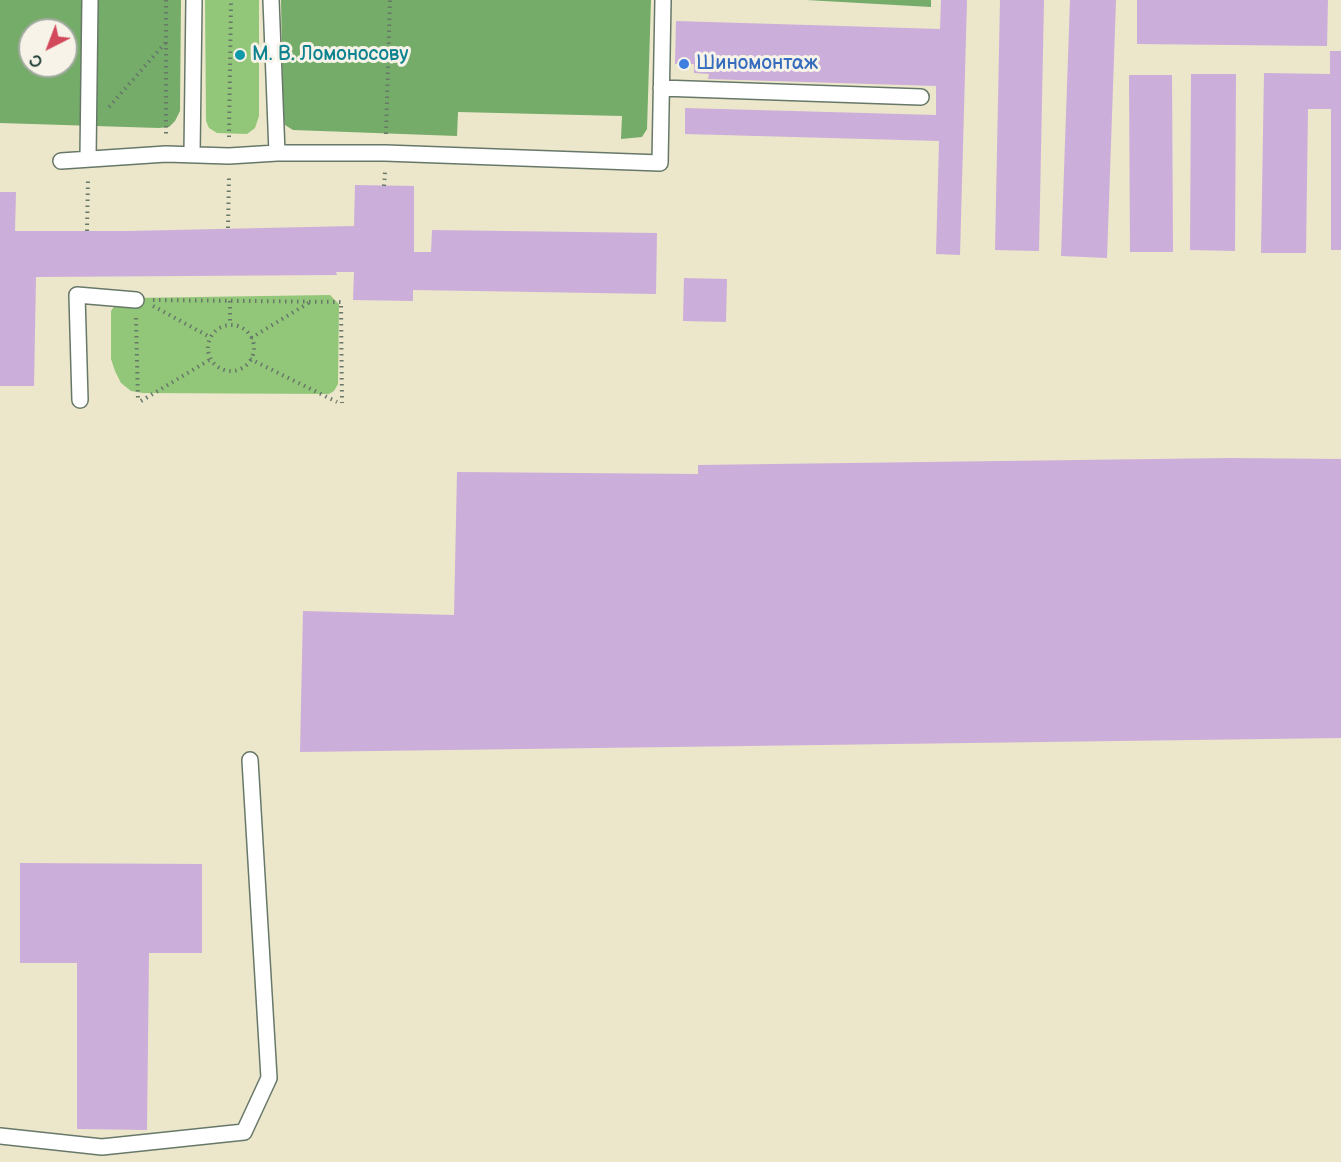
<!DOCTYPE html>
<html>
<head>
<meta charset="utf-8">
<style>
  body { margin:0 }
  #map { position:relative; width:1341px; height:1162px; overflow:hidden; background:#ece6cb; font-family:"Balsamiq Sans",sans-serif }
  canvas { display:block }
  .north { position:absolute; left:18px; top:18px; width:60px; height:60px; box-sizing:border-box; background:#f7f3e8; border:2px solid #a1aaa0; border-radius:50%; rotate:222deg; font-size:16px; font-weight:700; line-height:24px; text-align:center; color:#1f3d34 }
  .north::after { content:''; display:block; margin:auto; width:21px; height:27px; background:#d1495b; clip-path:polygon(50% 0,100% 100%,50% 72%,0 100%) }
</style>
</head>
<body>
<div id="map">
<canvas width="1341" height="1162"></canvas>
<div class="north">С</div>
</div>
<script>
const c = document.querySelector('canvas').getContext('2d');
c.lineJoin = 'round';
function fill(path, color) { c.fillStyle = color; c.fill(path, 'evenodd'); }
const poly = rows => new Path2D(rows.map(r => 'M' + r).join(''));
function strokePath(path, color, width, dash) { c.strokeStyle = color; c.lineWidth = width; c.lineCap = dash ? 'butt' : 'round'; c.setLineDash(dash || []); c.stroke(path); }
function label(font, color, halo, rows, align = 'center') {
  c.font = font + ' "Balsamiq Sans",sans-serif'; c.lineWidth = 6; c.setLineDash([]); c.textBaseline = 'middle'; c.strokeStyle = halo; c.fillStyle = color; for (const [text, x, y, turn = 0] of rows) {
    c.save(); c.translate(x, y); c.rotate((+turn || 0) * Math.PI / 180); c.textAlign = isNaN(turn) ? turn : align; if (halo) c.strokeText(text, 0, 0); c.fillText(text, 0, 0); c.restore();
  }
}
fill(poly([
  [205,0,259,0,259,116,255,128,247,134,217,133,209,128,206,121],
  [330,295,339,304,338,384,334,391,329,394,143,393,131,391,121,383,115,371,111,359,111,311,116,304,133,298]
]), '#92c779');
fill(poly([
  [0,0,181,0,180,111,175,121,169,127,159,128,0,123],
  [30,30,66,30,66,66,30,66],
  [281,0,651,0,647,129,642,137,621,139,622,116,458,112,457,136,293,130,285,125,283,113],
  [806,0,931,0,931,7]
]), '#75ac69');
fill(poly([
  [941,0,967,0,960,255,936,254,939,141,685,134,685,108,936,115,936,86,708,79,709,74,694,73,694,64,675,64,676,21,940,29],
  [1000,0,1044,0,1039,251,995,250],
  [1070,0,1116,0,1107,258,1061,256],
  [1137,0,1328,0,1327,46,1137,44],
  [1330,51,1341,51,1341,250,1331,250,1331,109,1308,109,1306,253,1261,253,1264,73,1330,74],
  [1191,74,1236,74,1235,251,1190,250],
  [1129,75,1172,75,1173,252,1130,252],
  [355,185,414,186,414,252,431,252,432,230,657,233,656,294,413,290,413,301,353,300,354,272,336,272,337,275,36,277,34,386,0,386,0,192,16,192,15,231,127,231,354,226],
  [684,278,727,279,726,322,683,321],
  [1230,458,1341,459,1341,738,300,752,303,611,454,615,457,472,698,474,698,465],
  [20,863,202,864,202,953,149,953,147,1130,77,1129,77,963,20,963]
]), '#ccaeda');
const service = poly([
  [271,0,277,153],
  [661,88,921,97],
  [192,154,194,0],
  [88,157,90,0],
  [61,161,166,154,229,156,277,153,385,153,660,163,663,0],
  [80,400,77,295,136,300],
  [0,1136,102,1147,244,1132,269,1078,250,760]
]);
strokePath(service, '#677869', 18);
strokePath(poly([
  [166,0,166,135],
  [109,107,166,42],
  [386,134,390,0],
  [229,137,231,0],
  [384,186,385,172],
  [228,228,229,175],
  [87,231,88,178],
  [153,300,341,302,342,403],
  [230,301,230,325],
  [153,306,210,337],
  [136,318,138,401],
  '208 348a23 23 0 1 1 46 0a23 23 0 1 1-46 0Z',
  [251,338,310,302],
  [250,359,337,402],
  [141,401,211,359]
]), '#677869', 4, [1.5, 4.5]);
strokePath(service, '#fff', 15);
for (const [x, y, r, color] of [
  [240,55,6,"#0f9aa8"],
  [684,64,6,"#3f7fe0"]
]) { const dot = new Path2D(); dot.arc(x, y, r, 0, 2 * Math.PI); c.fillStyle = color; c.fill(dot); strokePath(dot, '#f7f3e8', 2); }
label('20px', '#0d838f', '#f7f3e8', [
  ["М. В. Ломоносову",252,55]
], 'left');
label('20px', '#366cbe', '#f7f3e8', [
  ["Шиномонтаж",696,64]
], 'left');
</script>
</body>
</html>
